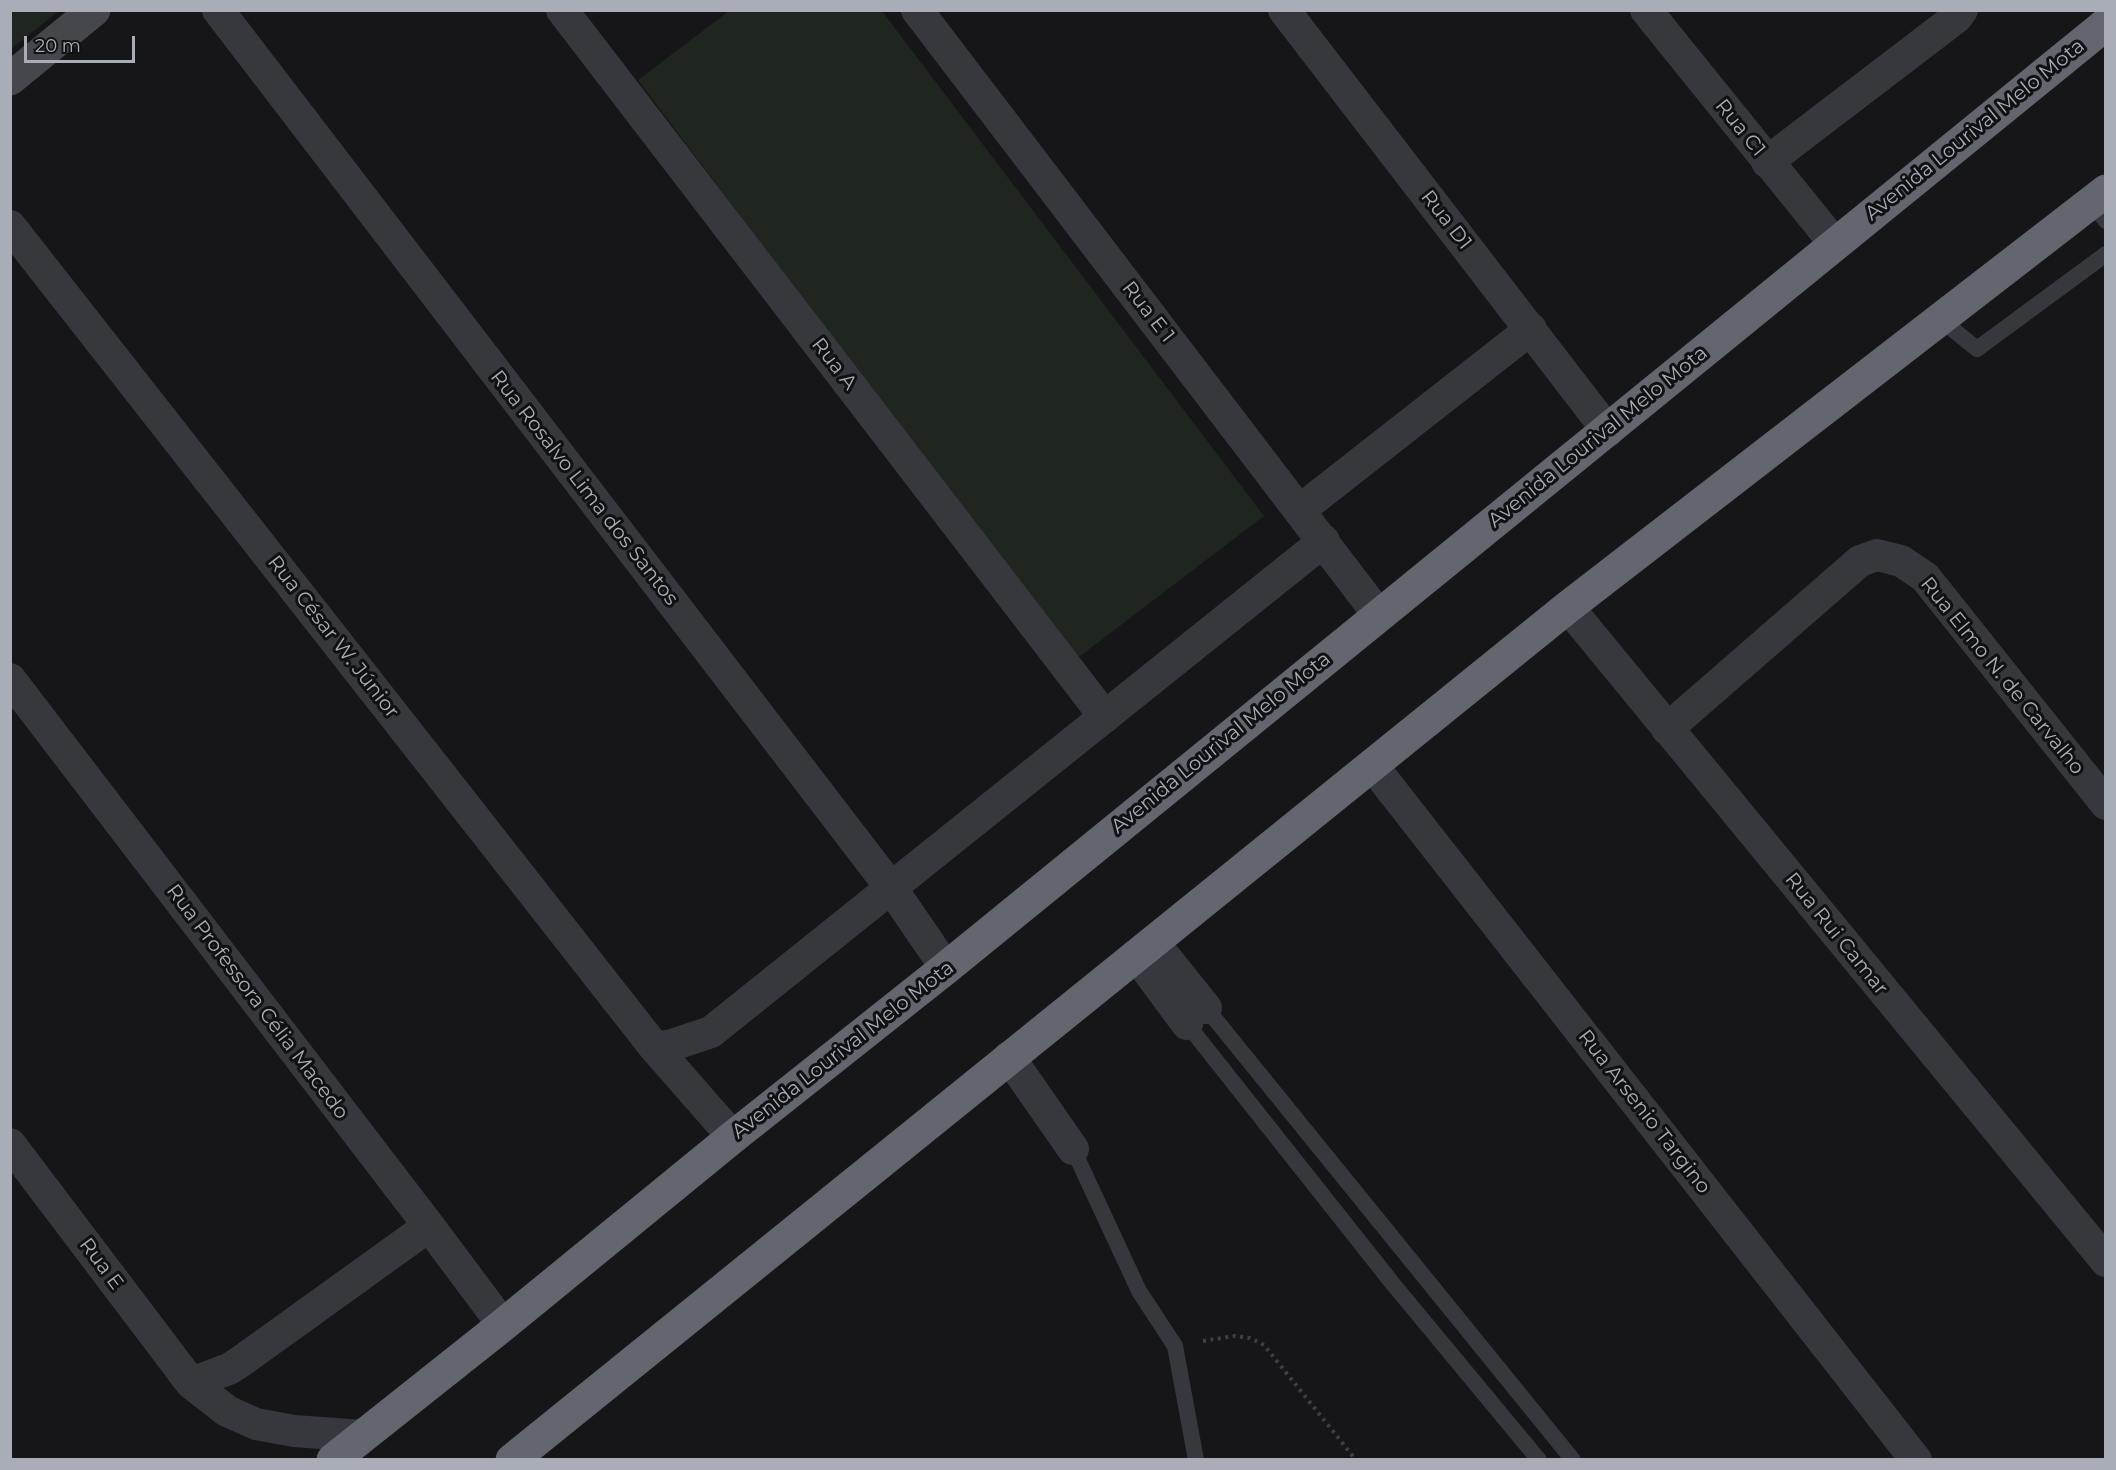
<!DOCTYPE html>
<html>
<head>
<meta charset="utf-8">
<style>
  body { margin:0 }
  #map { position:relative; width:2116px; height:1470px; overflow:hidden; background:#161618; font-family:Montserrat,sans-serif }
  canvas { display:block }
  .frame { position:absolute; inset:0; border:12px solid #a8adb8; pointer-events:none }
  .scale { position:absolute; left:24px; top:36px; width:111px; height:27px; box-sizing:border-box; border:3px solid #a8adb8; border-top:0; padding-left:8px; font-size:18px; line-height:21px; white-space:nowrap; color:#a8adb8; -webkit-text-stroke:4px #111113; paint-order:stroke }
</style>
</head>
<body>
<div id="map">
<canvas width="2116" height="1470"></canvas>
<div class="frame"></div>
<div class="scale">20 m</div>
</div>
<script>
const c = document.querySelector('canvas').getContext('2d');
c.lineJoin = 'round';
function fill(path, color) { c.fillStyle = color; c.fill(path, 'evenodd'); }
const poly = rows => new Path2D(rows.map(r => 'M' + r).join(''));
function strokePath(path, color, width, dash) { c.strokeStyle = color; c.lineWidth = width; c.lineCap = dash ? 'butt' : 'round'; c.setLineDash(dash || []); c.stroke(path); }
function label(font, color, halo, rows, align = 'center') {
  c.font = font + ' Montserrat,sans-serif'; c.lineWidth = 6; c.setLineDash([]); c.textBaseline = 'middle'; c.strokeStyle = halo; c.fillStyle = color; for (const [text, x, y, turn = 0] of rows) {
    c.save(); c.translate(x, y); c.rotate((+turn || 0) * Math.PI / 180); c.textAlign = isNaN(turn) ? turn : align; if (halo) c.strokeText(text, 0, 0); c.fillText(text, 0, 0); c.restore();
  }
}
fill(poly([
  [11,10,59,10,59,11,11,49],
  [729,11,882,11,1264,516,1075,660,638,80]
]), '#1e261f');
strokePath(poly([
  [1203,1341,1235,1336,1250,1338,1264,1345,1356,1460]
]), '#3d3f44', 4, [3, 4.5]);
strokePath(poly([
  [2091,202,2106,221],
  [1940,319,1977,349,2106,254],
  [1206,1008,1573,1460],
  [1187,1024,1393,1284,1539,1460],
  [1073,1149,1139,1291,1175,1346,1196,1460]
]), '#37383d', 16);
strokePath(poly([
  [218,10,892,889,946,968],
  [562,10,1105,717],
  [917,10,1378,614],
  [1284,10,1608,431],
  [1646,10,1835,244],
  [1767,162,1957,17,1962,10],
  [10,226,655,1048,733,1137],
  [1300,510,1531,329],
  [1568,607,2106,1261],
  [10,679,429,1226,503,1325],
  [1667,729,1860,561,1877,555,1901,561,1925,577,2106,804],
  [1372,765,1916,1460],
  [1153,942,1206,1008],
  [1136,955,1187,1024],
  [655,1048,672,1045,711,1032,1324,541],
  [1009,1057,1073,1149],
  [10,1144,191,1383,227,1411,256,1424,294,1431,363,1436],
  [191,1383,229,1369,240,1362,429,1226]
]), '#37383d', 32);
strokePath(poly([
  [10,79,94,10]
]), '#45474d', 33);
strokePath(poly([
  [333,1460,503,1325,733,1137,946,968,2106,24],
  [512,1460,1568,607,2106,191]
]), '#63666e', 33);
label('20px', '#a8adb8', '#111113', [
  ["Rua C1",1740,128,51],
  ["Avenida Lourival Melo Mota",1975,130,-39],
  ["Rua D1",1446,220,52],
  ["Rua E 1",1148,312,52],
  ["Rua A",834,364,52],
  ["Avenida Lourival Melo Mota",1598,437,-39],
  ["Rua Rosalvo Lima dos Santos",584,488,52],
  ["Rua César W. Júnior",333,637,52],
  ["Rua Elmo N. de Carvalho",2002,676,51],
  ["Avenida Lourival Melo Mota",1221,743,-39],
  ["Rua Rui Camar",1836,934,51],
  ["Rua Professora Célia Macedo",257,1002,53],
  ["Avenida Lourival Melo Mota",843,1050,-38],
  ["Rua Arsenio Targino",1644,1112,52],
  ["Rua E",101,1264,53]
]);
</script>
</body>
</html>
